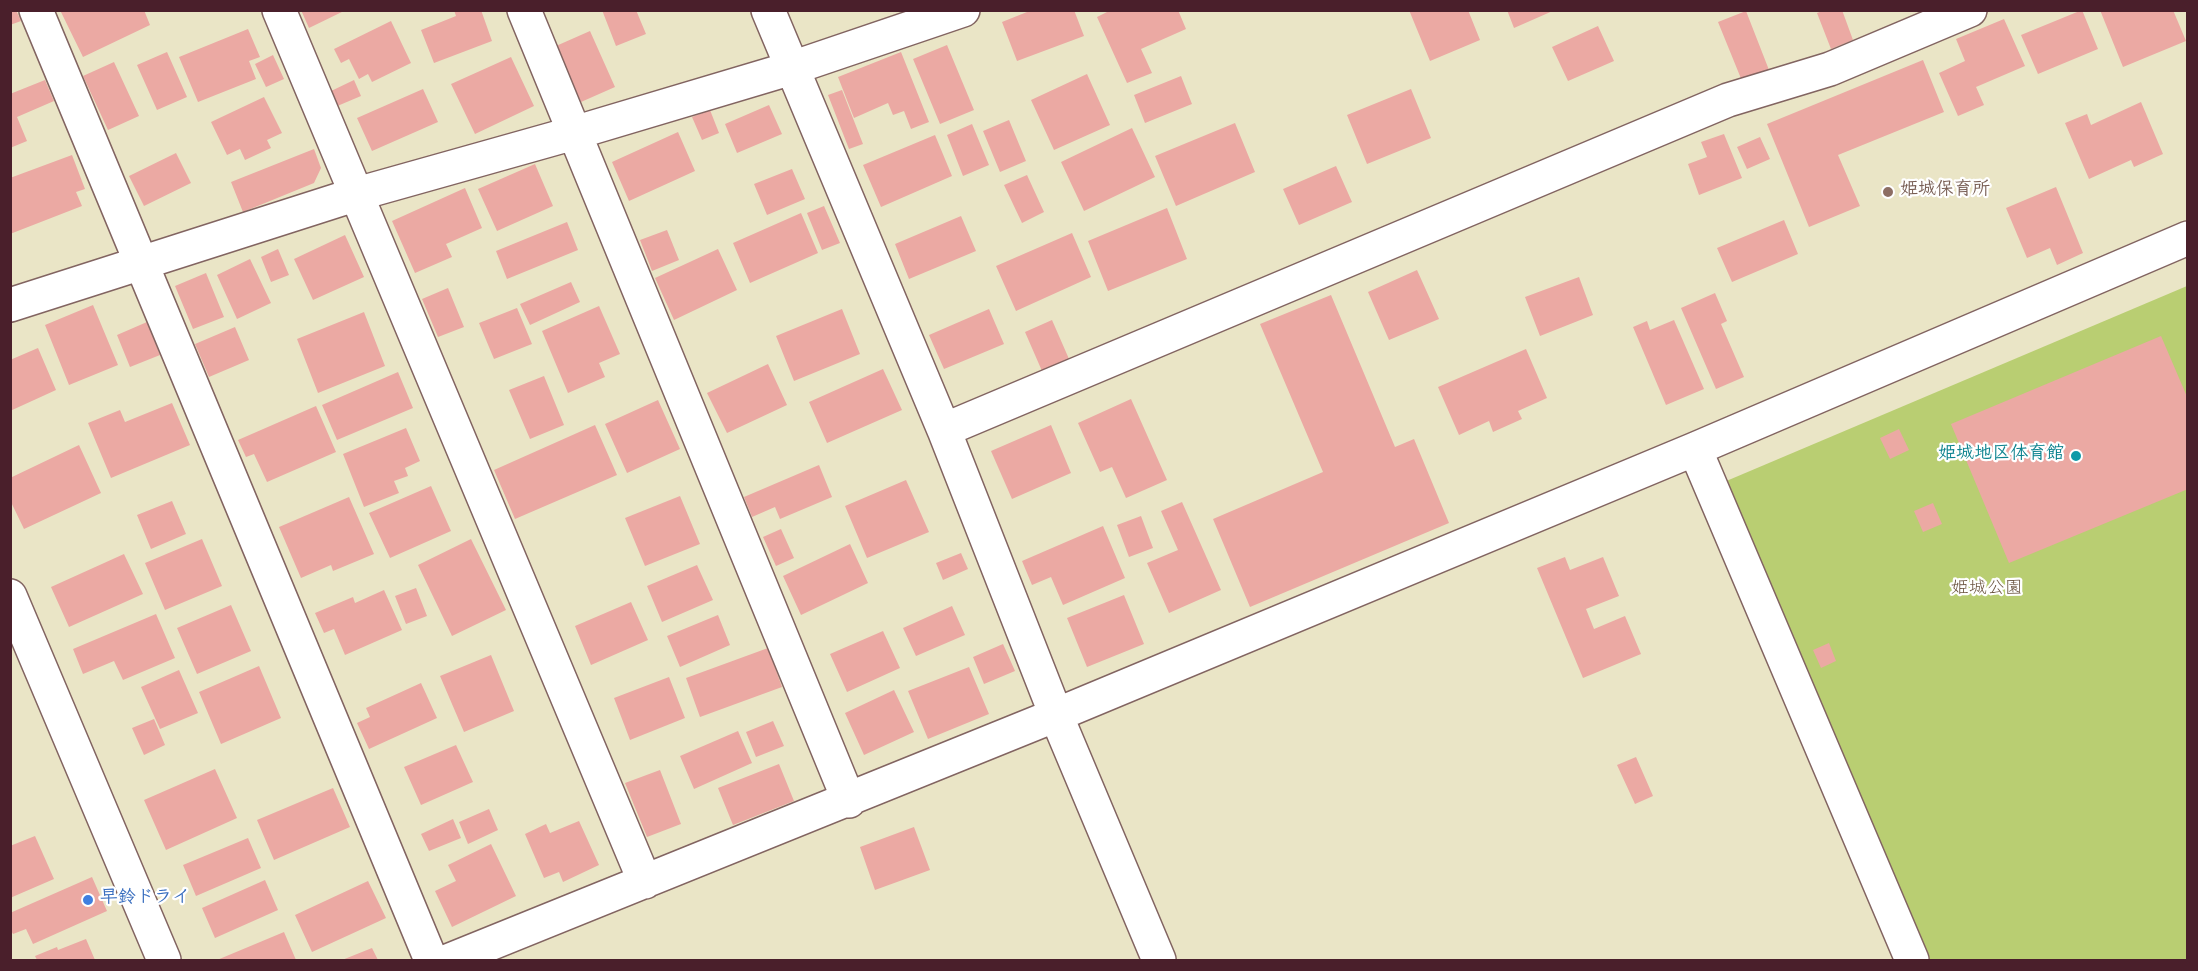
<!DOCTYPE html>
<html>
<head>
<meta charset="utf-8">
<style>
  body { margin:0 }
  #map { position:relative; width:2198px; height:971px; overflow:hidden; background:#eae5c6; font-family:Dekko,sans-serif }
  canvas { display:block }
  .frame { position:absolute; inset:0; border:12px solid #4a1f2b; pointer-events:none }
</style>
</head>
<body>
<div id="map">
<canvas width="2198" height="971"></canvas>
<div class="frame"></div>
</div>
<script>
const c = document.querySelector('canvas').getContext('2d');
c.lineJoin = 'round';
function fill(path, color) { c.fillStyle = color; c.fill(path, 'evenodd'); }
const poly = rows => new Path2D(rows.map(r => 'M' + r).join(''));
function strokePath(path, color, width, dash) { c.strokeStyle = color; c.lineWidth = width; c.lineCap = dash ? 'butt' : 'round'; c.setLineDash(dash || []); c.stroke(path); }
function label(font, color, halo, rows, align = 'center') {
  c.font = font + ' Dekko,"Klee One",sans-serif'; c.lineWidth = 4.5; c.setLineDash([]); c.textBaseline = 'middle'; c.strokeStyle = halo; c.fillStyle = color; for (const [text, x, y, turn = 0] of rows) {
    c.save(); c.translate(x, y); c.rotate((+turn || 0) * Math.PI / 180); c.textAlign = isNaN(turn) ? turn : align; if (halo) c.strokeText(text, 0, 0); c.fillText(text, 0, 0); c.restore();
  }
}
fill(poly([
  [2187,286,2187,960,1926,960,1724,482]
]), '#b9ce72');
fill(poly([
  [10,10,16,10,21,21,10,25],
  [60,10,144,10,150,25,83,57],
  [301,10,346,10,309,28],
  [454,10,481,10,492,41,434,63,421,30,456,16],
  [602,10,636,10,646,34,616,46],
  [1032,10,1074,10,1084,36,1017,61,1002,22],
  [1111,10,1178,10,1186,29,1141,49,1152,73,1127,83,1097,17],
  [1409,10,1468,10,1480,40,1430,61],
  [1507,10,1555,10,1514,28],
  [1825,10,1842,10,1853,40,1831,49,1817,13],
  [2082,10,2098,49,2038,74,2021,35],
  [2100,10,2173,10,2186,41,2123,67],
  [1746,11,1769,70,1742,81,1718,22],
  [2004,19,2025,66,1976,87,1984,105,1958,116,1939,73,1965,61,1956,39],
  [391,21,411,63,372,82,368,74,359,79,349,59,341,63,334,49],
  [1598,26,1614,61,1568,81,1552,47],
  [248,29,260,57,249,61,256,79,198,102,179,57],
  [590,31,615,87,581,102,556,46],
  [947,45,974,110,940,124,913,59],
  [167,52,187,97,157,110,137,65],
  [901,52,929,122,911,129,904,111,893,115,888,103,854,118,838,77],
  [273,55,284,79,266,87,255,64],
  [511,57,534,106,475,134,451,84],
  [1923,60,1944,112,1838,155,1860,206,1809,227,1767,124],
  [114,62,139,116,108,130,83,76],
  [1087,74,1110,125,1054,150,1031,100],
  [1181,76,1192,104,1145,123,1134,95],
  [45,80,54,101,17,117,27,141,10,148,10,94],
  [354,80,361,96,335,107,329,92],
  [423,89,438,122,372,151,357,118],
  [1411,89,1431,138,1367,164,1347,115],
  [842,90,863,144,849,149,828,95],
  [264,97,282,133,267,140,271,148,245,160,240,149,227,155,211,122],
  [2141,102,2163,154,2134,167,2131,160,2089,179,2065,123,2087,114,2091,125],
  [769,105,782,134,737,153,725,124],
  [710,110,719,133,702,140,692,117],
  [1009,120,1026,161,1000,172,983,131],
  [1235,123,1255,172,1176,206,1155,156],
  [972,124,989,165,963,176,947,135],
  [1132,128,1155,177,1084,211,1061,162],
  [678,132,695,171,629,201,612,162],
  [1724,134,1742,178,1699,195,1688,164,1707,157,1701,142],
  [935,135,952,176,881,207,863,165],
  [1760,137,1770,159,1747,169,1737,147],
  [314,149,321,168,314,183,243,212,231,182],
  [176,153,191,183,144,206,129,176],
  [72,155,85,189,76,192,82,206,10,234,10,178],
  [535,164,553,206,497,231,478,189],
  [1336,166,1352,202,1299,225,1283,189],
  [792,169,805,199,767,215,754,184],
  [1027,175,1044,212,1022,223,1004,185],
  [2056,187,2083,253,2057,265,2050,248,2027,258,2006,208],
  [465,188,482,228,446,244,452,257,415,273,392,221],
  [824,206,840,243,822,250,807,213],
  [1167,208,1187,259,1108,291,1088,241],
  [801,213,818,253,750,283,733,243],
  [961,216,976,251,909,279,895,244],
  [1784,220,1798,254,1732,282,1717,248],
  [567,222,578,250,507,279,496,251],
  [667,230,679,260,652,271,640,240],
  [1072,233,1091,277,1016,311,996,266],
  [345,235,364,277,313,300,294,259],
  [278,249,289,275,271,282,261,257],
  [718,249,737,290,674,320,655,278],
  [250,259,271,303,237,319,217,275],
  [1417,270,1439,319,1389,340,1368,292],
  [206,273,224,317,193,329,175,286],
  [1579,277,1593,315,1540,336,1525,297],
  [571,282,580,302,530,325,520,304],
  [448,288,464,327,438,337,422,299],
  [1715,293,1727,321,1721,324,1744,377,1716,389,1681,308],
  [1331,295,1395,447,1414,439,1449,523,1250,607,1213,519,1323,472,1260,324],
  [93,305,118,365,69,385,45,325],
  [599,306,620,354,599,363,605,377,568,393,542,331],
  [517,308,532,344,494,359,479,323],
  [842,309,860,354,794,381,776,336],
  [989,309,1004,344,944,369,929,335],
  [364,312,385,366,318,393,297,339],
  [1052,320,1069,359,1042,371,1025,332],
  [1674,320,1704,389,1666,405,1633,327,1647,321,1650,330],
  [147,322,160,355,130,367,117,335],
  [235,327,249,360,209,377,195,344],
  [2161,336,2188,399,2188,489,2009,563,1951,424],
  [38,348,56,390,10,411,10,360],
  [1526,349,1547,398,1518,411,1522,419,1493,432,1489,421,1459,435,1438,387],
  [768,364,787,405,727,433,707,393],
  [883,369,902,410,827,443,809,402],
  [398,372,413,408,337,440,322,405],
  [544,376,564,425,530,439,509,390],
  [1131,399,1167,480,1126,498,1112,467,1100,472,1078,423],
  [658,400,680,449,627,473,605,424],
  [172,403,190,445,111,478,88,423,120,410,125,422],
  [316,406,336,452,267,482,254,454,246,457,238,440],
  [595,425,617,475,515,519,494,470],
  [1051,425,1071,473,1012,499,991,451],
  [406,428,420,461,405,468,408,476,394,481,399,493,364,507,343,454],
  [1899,429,1909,450,1890,459,1880,438],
  [79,445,101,493,24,529,10,500,10,478],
  [819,465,832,497,780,519,775,507,752,517,744,497],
  [906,480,929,532,867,558,845,506],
  [431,486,451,531,390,558,369,513],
  [680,496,700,544,645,566,625,518],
  [349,497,374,554,333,571,331,565,301,578,279,527],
  [172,501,186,534,151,549,137,515],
  [1182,502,1221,590,1169,613,1147,563,1178,550,1161,511],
  [1933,503,1942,524,1923,532,1914,511],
  [1141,516,1153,548,1129,557,1117,525],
  [1103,526,1125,578,1063,605,1051,577,1032,585,1022,561],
  [781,529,794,558,776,566,763,537],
  [202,539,222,586,165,610,145,563],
  [471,539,506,610,452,636,418,565],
  [850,544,868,583,801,615,783,576],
  [961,553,968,569,943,580,936,563],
  [124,554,143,594,69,627,51,587],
  [1565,557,1570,570,1603,557,1619,596,1586,609,1594,629,1625,616,1641,654,1583,678,1537,568],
  [697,565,713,600,662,622,647,586],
  [416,588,427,616,406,624,395,596],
  [384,590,402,630,345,655,334,629,324,633,315,613,353,597,355,603],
  [1124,595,1144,644,1087,667,1067,618],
  [631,602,648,640,591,665,575,626],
  [231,605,251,651,197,674,177,628],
  [952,606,965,635,916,656,903,628],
  [156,614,175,658,123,680,114,661,83,674,73,649],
  [718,615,730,645,680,667,667,636],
  [883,631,900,668,847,692,830,654],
  [1829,643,1836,661,1821,668,1813,650],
  [1003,644,1015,671,984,684,973,657],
  [768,648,782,687,700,717,686,678],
  [491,655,514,711,464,732,440,676],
  [259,666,281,718,221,744,199,692],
  [969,667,989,714,928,739,908,691],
  [179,670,198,713,160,729,141,687],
  [669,677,685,718,630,740,614,698],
  [421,683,437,718,369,749,357,723,370,717,366,708],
  [894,690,914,732,864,755,845,713],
  [154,719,165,745,144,755,132,728],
  [773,721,784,746,756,757,746,732],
  [738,731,752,763,694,789,680,756],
  [456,745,473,782,421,805,404,767],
  [1636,757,1653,796,1635,804,1617,765],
  [779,764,794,801,733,825,718,788],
  [215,769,237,818,166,850,144,800],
  [660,770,681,824,647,837,625,783],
  [333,788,350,827,274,860,257,820],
  [489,809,498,830,468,844,459,822],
  [453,819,461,838,429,851,421,834],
  [579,821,599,865,563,882,559,872,544,878,525,834,546,824,550,833],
  [914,827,930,870,875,890,860,847],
  [35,836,54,879,10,898,10,846],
  [248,838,261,868,196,896,183,865],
  [491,844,516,896,452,927,435,891,456,881,448,865],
  [92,877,107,911,33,944,26,929,13,934,10,929,10,913],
  [265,880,278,910,215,938,202,908],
  [368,881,386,918,312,952,295,915],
  [284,932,296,960,217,960],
  [86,939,95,960,37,960,35,956,57,947,58,950],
  [372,948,378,960,342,960]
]), '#eba9a3');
const minor = poly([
  [36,10,431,960],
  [279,10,645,882],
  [524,10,849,801],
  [768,10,944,430,1056,715,1159,960],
  [10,305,357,194,574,133,792,68,963,10],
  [944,430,1728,100,1830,69,1970,10],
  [1695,449,1912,960],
  [450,960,1056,715,1695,449,2188,238]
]);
const tertiary = poly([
  [10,596,164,960]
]);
strokePath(minor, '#826461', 36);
strokePath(tertiary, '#826461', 36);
strokePath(minor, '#fff', 33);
strokePath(tertiary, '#fff', 33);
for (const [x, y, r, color] of [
  [1888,192,6,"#8d6e63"],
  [2076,456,6,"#0f9aa8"],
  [88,900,6,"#3f7fe0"]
]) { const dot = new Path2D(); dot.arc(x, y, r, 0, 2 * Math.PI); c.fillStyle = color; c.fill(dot); strokePath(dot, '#fff', 2); }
label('bold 18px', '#785e54', '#fff', [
  ["姫城保育所",1900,192]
], 'left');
label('bold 18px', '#0d838f', '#fff', [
  ["姫城地区体育館",2064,456]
], 'right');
label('18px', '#6b5440', '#fff', [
  ["姫城公園",1987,591]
]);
label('bold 18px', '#366cbe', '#fff', [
  ["早鈴ドライ",100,900]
], 'left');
</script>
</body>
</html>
